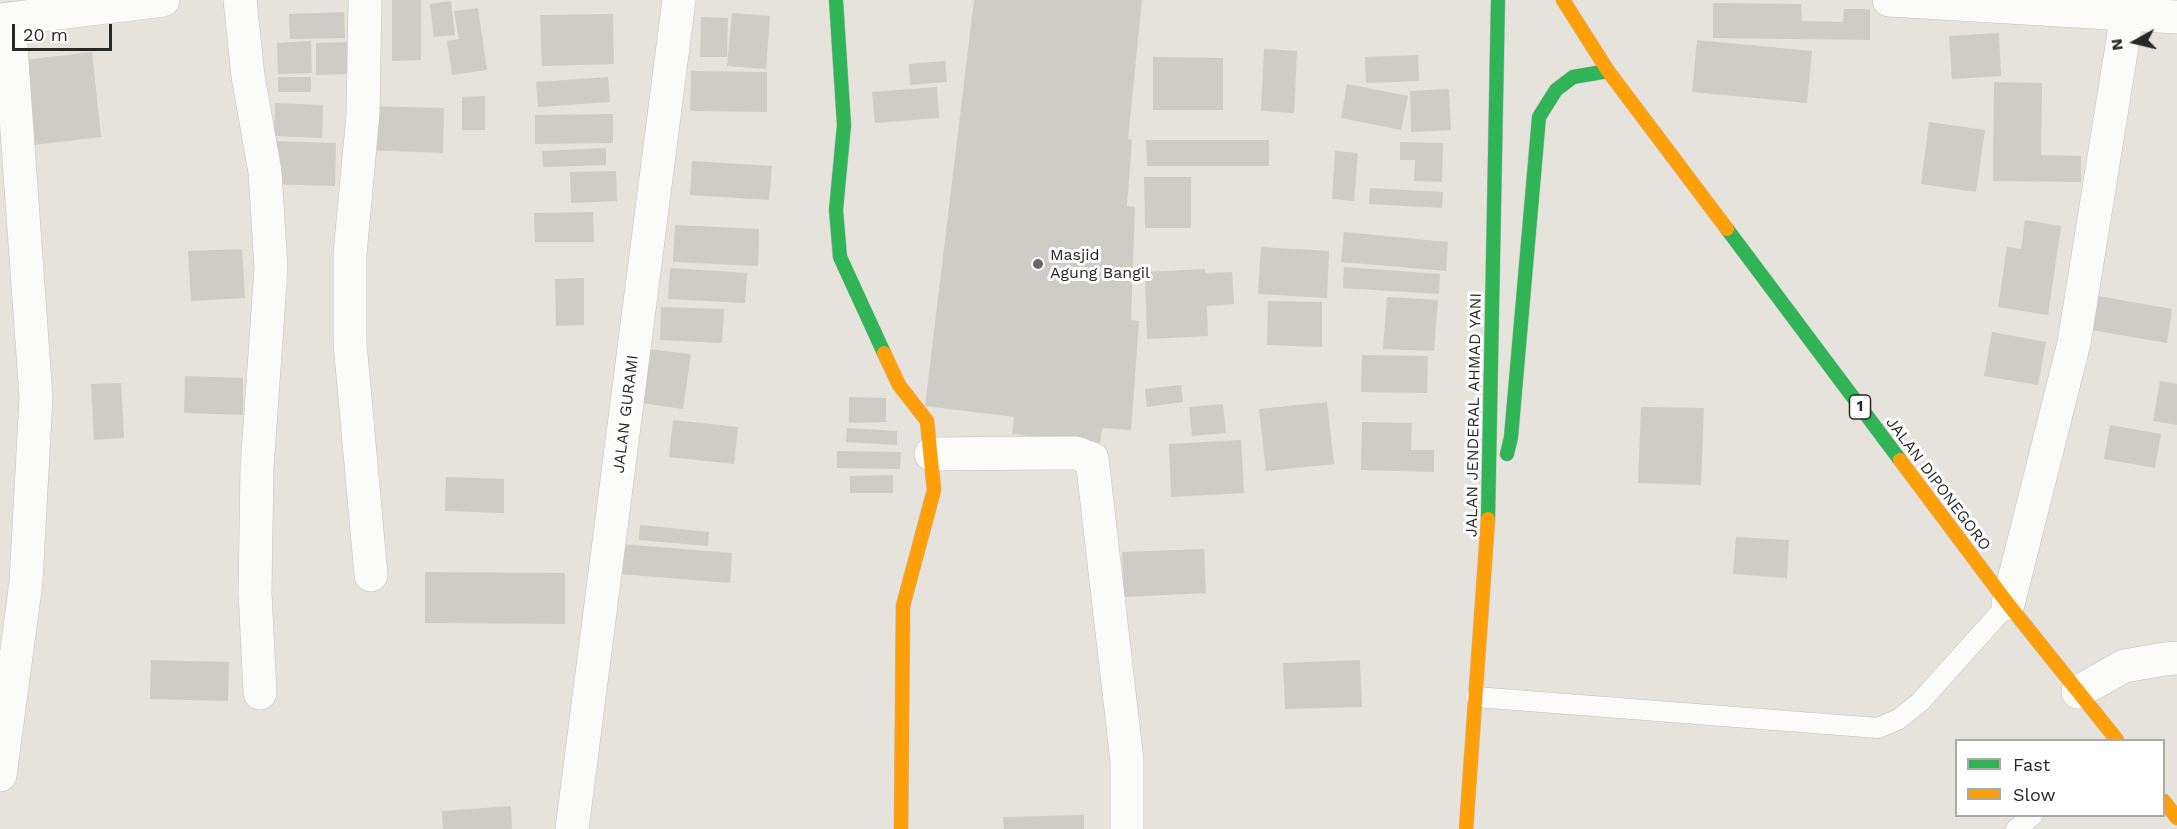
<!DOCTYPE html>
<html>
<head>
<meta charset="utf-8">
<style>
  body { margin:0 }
  #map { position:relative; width:2177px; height:829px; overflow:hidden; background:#e6e2dc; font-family:"Work Sans",sans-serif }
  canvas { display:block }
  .legend { position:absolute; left:1955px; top:739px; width:210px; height:78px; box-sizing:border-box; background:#fff; border:2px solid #a9a9a9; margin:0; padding:8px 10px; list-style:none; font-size:18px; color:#272727 }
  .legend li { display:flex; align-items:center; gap:12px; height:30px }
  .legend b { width:30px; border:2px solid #a9a9a9 }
  .north { position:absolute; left:2105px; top:12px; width:60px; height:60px; -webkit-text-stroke:4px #fff; paint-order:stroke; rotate:262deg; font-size:16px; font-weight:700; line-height:24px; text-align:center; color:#272727 }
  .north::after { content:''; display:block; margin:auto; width:21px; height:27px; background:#272727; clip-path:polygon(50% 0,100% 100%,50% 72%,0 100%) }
  .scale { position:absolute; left:12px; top:24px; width:100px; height:27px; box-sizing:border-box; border:3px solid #272727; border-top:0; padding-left:8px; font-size:18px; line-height:21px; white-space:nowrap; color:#272727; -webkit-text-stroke:4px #fff; paint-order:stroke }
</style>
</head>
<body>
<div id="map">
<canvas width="2177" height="829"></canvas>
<ul class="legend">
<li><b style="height:8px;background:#30b455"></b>Fast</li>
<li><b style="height:8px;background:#ff9f0a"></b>Slow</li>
</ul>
<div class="north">N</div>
<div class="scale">20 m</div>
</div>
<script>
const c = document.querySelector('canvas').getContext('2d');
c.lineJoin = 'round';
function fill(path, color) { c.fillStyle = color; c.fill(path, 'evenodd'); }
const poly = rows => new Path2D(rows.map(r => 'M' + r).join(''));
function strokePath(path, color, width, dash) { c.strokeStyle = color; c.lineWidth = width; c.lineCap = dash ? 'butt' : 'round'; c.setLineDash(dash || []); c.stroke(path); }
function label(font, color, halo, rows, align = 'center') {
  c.font = font + ' "Work Sans",sans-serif'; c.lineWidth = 6; c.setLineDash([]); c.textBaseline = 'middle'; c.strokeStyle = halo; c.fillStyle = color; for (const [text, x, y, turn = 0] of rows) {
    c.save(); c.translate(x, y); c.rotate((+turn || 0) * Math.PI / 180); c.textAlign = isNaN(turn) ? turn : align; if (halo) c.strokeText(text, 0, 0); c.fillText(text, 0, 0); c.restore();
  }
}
fill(poly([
  [392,0,421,0,421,60,392,61],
  [974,0,1142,0,1128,139,1132,140,1127,206,1135,207,1131,320,1139,321,1131,430,1102,428,1100,443,1012,434,1014,417,925,406],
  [451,1,455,35,434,37,430,4],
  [1713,3,1801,4,1802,21,1843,22,1844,9,1870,9,1870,40,1713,38],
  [478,8,487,70,452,75,447,41,459,39,454,11],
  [344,12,345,38,290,39,289,14],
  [732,13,770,16,766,69,727,66],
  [613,14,614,64,542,66,540,15],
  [701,17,728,18,727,57,700,57],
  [1999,33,2001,76,1952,79,1949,36],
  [1697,40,1812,51,1807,103,1692,92],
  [311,41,312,73,278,74,277,43],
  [347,42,348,74,316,75,316,43],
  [1264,49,1297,51,1294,113,1261,111],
  [92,52,101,137,34,145,25,60],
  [1418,55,1419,81,1366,83,1365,57],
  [1153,57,1223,58,1223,110,1153,110],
  [945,61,947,82,910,85,909,64],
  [691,71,767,72,767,112,690,111],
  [278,77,311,77,311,92,278,92],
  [608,77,610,102,538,107,536,82],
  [1994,82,2042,83,2041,155,2081,156,2081,182,1993,181],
  [1347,84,1408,96,1401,130,1341,118],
  [937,87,939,118,875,123,872,92],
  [1449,89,1451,130,1411,132,1410,91],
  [485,96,485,130,462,130,462,97],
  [275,103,323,105,322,138,274,136],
  [365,106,444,108,443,153,364,150],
  [613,114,613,143,535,144,535,115],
  [1929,122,1985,130,1976,192,1921,184],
  [1146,140,1269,140,1269,166,1147,166],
  [270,141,336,143,335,186,269,184],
  [1400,142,1443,143,1442,182,1414,181,1415,160,1400,160],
  [606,148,606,165,543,167,542,151],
  [1335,151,1358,153,1354,201,1332,199],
  [692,161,772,166,769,200,690,195],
  [616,171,617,201,571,203,570,172],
  [1144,177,1191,177,1191,228,1145,228],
  [1370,188,1443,192,1442,208,1369,204],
  [593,212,594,242,535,242,534,213],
  [2025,220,2061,226,2048,315,1998,307,2007,247,2021,249],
  [675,225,759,229,758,266,673,262],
  [1344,232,1448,242,1446,271,1341,262],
  [1261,247,1329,251,1327,298,1258,294],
  [242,249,245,298,191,301,188,251],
  [1344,267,1440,274,1439,294,1343,288],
  [670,268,747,273,745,303,668,299],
  [1205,269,1205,273,1232,272,1234,304,1207,306,1208,336,1147,339,1145,272],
  [584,278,584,325,556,326,555,279],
  [2086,294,2172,309,2167,343,2080,328],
  [1387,297,1438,300,1434,351,1383,349],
  [1268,301,1322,302,1322,347,1267,345],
  [661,307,724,309,722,343,660,340],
  [1992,332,2046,342,2038,385,1984,376],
  [649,349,691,354,683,409,642,403],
  [1362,355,1428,356,1427,393,1361,392],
  [185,376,243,378,243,415,184,413],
  [2160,381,2177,384,2177,425,2153,421],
  [121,383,124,438,94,440,91,384],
  [1181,385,1183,402,1147,407,1145,389],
  [849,397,886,398,886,422,849,423],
  [1327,402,1334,464,1266,471,1259,409],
  [1223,404,1226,433,1192,436,1189,407],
  [1641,407,1704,408,1701,485,1638,483],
  [673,420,738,427,734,464,669,457],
  [1362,422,1412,423,1411,450,1434,450,1434,472,1361,470],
  [2110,425,2161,434,2155,468,2104,459],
  [847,428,897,431,897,445,846,442],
  [1241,440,1244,493,1171,497,1169,444],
  [837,451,901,452,900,469,837,468],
  [893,475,893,493,850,493,850,476],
  [446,477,504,479,504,513,445,511],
  [640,525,709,532,708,546,639,540],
  [1736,537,1789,540,1787,578,1733,574],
  [621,544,732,553,730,583,619,574],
  [1204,549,1206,593,1124,597,1122,552],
  [425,572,565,573,565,624,425,623],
  [151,660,229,662,228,701,150,699],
  [1360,660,1362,707,1285,709,1283,663],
  [511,806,512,829,443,829,442,811],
  [1084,815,1084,829,1004,829,1003,817]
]), '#ceccc7');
const lane = poly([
  [1476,697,1878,728,1899,719,1920,702,2008,604],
  [2016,829,2032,816]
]);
const street = poly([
  [240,0,248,76,265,172,271,268,257,468,255,592,260,693],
  [365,0,363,114,350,254,350,343,371,575],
  [1889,0,2177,17],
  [0,20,163,0],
  [931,454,1054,453,1076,453,1092,459,1127,761,1127,829],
  [2008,604,2074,343,2127,15],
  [2078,692,2124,666,2165,659,2177,658],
  [0,775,26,582,36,397,9,19],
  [572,829,679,0]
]);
const fast = poly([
  [836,0,844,125,836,210,840,257,884,353],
  [1727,229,1900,460],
  [1507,454,1511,437,1539,117,1556,90,1573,77,1608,71],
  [1488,519,1498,0]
]);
const slow = poly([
  [1563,0,1608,71,1727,229],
  [884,353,899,385,927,421,934,490,903,606,901,829],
  [1900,460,2008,604,2117,740],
  [2164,801,2177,818],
  [1466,829,1488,519]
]);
strokePath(lane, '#c3c1c2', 21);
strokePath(street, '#c3c1c2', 34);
strokePath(fast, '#c3c1c2', 15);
strokePath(slow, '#c3c1c2', 15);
strokePath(lane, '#fbfbfa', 20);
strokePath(street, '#fbfbfa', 33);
strokePath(fast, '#30b455', 14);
strokePath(slow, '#ff9f0a', 14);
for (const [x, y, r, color] of [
  [1038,264,6,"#6a6866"]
]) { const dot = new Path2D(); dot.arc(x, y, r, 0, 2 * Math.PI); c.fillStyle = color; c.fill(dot); strokePath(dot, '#fff', 2); }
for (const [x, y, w] of [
  [1860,407,21]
]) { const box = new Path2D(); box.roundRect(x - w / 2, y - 12, w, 24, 4.5); c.fillStyle = '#fff'; c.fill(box); strokePath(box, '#272727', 1.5); }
label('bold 15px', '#272727', null, [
  ["1",1860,407]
]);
label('16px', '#272727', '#fff', [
  ["Masjid",1050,255],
  ["Agung Bangil",1050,273]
], 'left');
label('16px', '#272727', '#fff', [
  ["JALAN GURAMI",626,414,-83],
  ["JALAN JENDERAL AHMAD YANI",1474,415,-89],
  ["JALAN DIPONEGORO",1938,484,53]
]);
</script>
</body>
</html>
